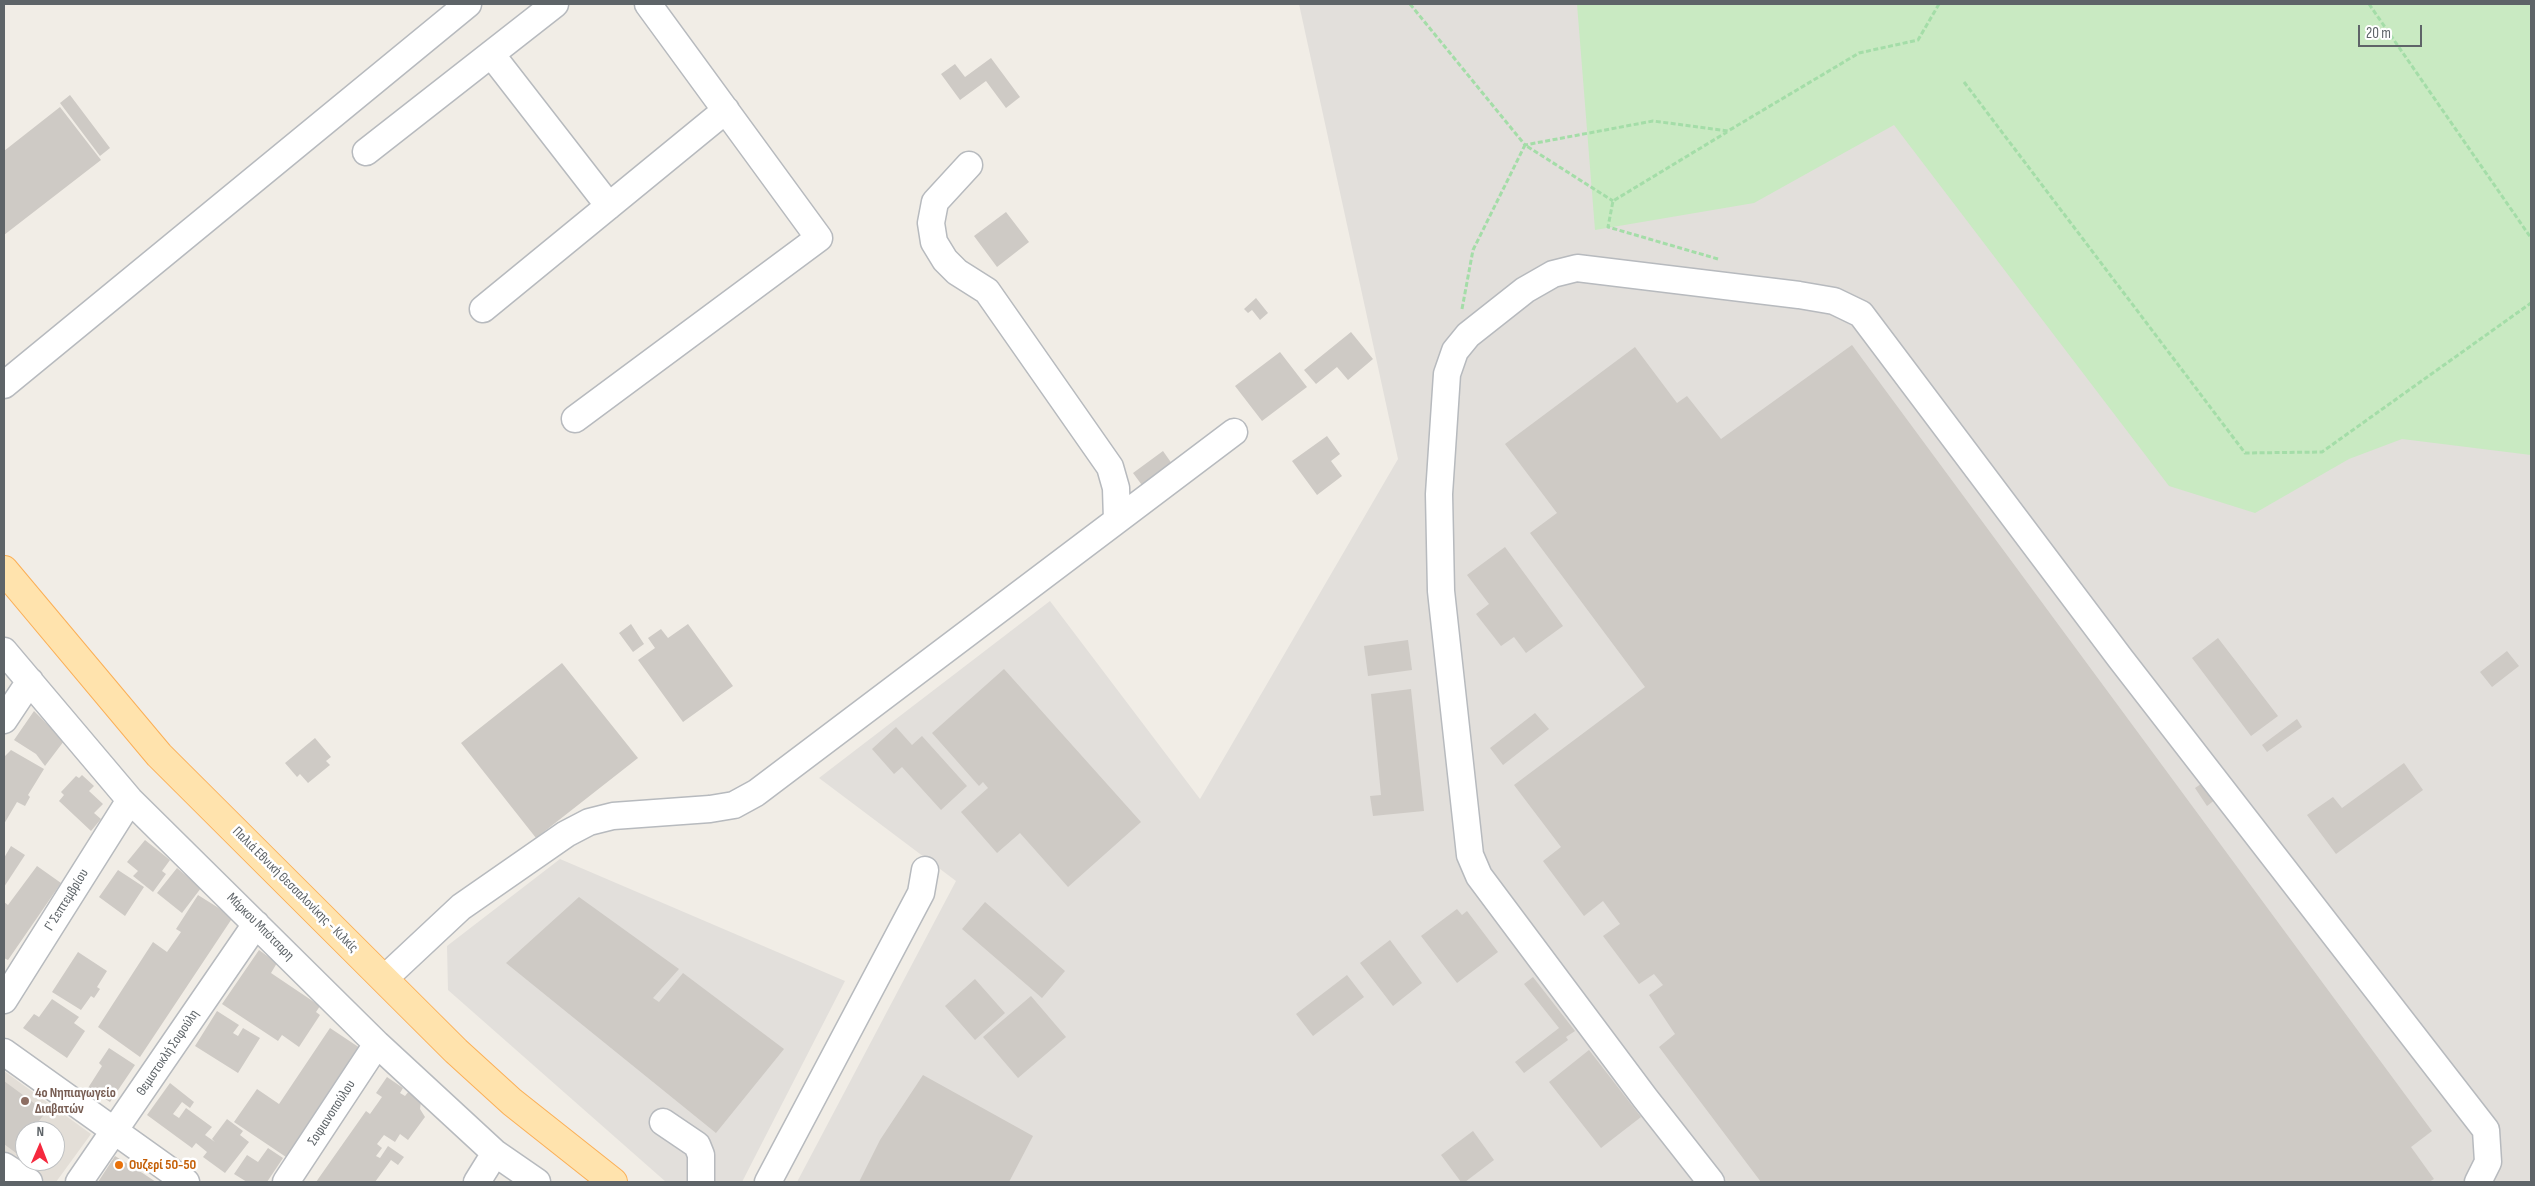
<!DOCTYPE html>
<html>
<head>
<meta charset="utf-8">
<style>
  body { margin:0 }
  #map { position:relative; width:2535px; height:1186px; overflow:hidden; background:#f1ede6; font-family:"Sofia Sans Condensed",sans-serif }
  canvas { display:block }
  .frame { position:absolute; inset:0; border:5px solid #5e6468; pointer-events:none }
  .north { position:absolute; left:15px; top:1121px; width:50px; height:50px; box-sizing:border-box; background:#fff; border:1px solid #bfc1c3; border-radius:50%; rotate:1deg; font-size:14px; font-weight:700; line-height:20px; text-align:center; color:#5e6468 }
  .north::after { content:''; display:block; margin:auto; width:18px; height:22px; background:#f5293e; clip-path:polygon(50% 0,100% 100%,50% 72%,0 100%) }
  .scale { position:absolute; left:2358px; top:25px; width:64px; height:22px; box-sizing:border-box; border:2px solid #5e6468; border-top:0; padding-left:6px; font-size:15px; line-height:18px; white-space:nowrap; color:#5e6468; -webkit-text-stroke:4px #fff; paint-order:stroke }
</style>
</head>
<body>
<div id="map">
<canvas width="2535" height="1186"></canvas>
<div class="frame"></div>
<div class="north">N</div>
<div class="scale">20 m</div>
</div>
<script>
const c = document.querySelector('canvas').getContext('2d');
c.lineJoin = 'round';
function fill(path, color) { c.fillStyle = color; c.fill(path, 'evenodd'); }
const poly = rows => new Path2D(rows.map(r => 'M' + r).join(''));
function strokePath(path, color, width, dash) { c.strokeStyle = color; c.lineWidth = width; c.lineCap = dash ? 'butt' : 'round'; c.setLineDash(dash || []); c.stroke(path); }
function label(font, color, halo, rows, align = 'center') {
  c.font = font + ' "Sofia Sans Condensed",sans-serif'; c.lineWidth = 5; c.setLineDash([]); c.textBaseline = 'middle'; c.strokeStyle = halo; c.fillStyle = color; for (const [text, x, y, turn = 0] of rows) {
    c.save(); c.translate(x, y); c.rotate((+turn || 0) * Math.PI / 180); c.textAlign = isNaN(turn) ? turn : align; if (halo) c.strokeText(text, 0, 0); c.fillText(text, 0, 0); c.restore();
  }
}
fill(poly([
  [1299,4,2531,4,2531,1182,797,1182,956,881,819,778,1050,601,1200,799,1398,459],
  [560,859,845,981,742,1182,666,1182,448,990,447,946]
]), '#e2dfdb');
fill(poly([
  [4,1071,91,1134,56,1182,45,1182,4,1153],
  [25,1131,55,1131,55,1161,25,1161]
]), '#e3ded7');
fill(poly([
  [1577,4,2531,4,2531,455,2402,439,2349,459,2255,513,2169,486,1894,125,1754,203,1595,230]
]), '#c9eac2');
fill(poly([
  [991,58,1020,97,1006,108,986,81,960,100,941,74,955,64,965,77],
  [70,95,110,148,100,156,60,103],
  [60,107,101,160,4,235,4,151],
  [1006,212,1029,242,997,267,974,236],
  [1256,298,1268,313,1260,320,1252,310,1248,313,1244,309],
  [1351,332,1373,359,1348,380,1337,367,1316,384,1304,370],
  [1852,345,2432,1131,2411,1147,2434,1179,2429,1182,1761,1182,1659,1047,1675,1034,1649,995,1663,985,1654,974,1639,984,1603,936,1620,924,1603,901,1584,916,1543,861,1561,847,1514,785,1645,687,1530,533,1557,513,1505,444,1635,347,1677,403,1687,396,1721,439],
  [1280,352,1307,387,1262,421,1235,386],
  [1327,436,1340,454,1331,461,1342,476,1317,495,1292,461],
  [1163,451,1177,471,1147,492,1133,473],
  [1505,547,1563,626,1526,653,1514,637,1501,646,1476,614,1489,604,1467,575],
  [631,624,644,644,633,652,619,633],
  [688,624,733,686,683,722,638,660,655,648,648,638,661,629,668,638],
  [2218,638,2278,716,2251,736,2192,658],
  [1408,640,1412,670,1368,676,1364,646],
  [2507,651,2519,666,2492,687,2480,672],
  [562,663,638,758,536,838,461,743],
  [1004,669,1141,822,1068,887,1020,833,997,853,961,812,988,788,983,782,979,786,932,733],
  [1411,689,1424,811,1373,816,1370,796,1381,795,1371,694],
  [34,711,64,741,45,766,36,754,14,740],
  [1535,713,1549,729,1503,765,1490,748],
  [2297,719,2302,727,2267,752,2262,745],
  [896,727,912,745,922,736,967,786,941,810,902,767,894,774,872,749],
  [315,738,331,757,326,761,330,765,308,783,300,774,297,777,285,763],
  [11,750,44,769,28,795,30,797,25,806,17,802,4,824,4,757],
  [2404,763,2423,790,2336,854,2307,815,2333,797,2342,808],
  [82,775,94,786,89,791,103,804,94,813,101,819,91,831,59,801,64,795,61,792,76,776,79,778],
  [2204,782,2216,799,2207,806,2195,788],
  [145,840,170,860,162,871,166,874,153,892,133,876,138,871,127,862],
  [11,846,25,855,4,887,4,858],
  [37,866,61,883,8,960,4,958,4,902,8,905],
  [177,868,201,888,182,913,157,893],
  [118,870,144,887,125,916,99,897],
  [198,895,233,917,140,1057,98,1027,153,942,167,952,181,932,176,929],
  [579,897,679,969,653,998,659,1002,683,973,784,1049,716,1133,506,963],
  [985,902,1065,971,1042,998,962,929],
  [1457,909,1462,915,1467,911,1498,952,1457,983,1421,936],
  [1390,940,1422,983,1393,1006,1360,963],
  [259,950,277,963,271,973,320,1006,316,1012,320,1015,299,1047,282,1035,278,1041,222,1004],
  [78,952,107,971,97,987,100,989,94,998,91,996,81,1010,52,992],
  [1347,975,1364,997,1313,1036,1296,1014],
  [1533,977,1575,1031,1566,1037,1568,1040,1524,1073,1515,1062,1559,1028,1524,984],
  [975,979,1005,1013,975,1040,945,1006],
  [1031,996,1066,1037,1018,1078,983,1037],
  [52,999,79,1017,74,1023,85,1031,67,1058,23,1028,34,1014,39,1017],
  [217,1011,239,1025,233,1033,238,1036,243,1028,260,1038,238,1073,195,1046],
  [330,1028,360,1048,286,1157,234,1122,257,1089,279,1104],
  [109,1048,135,1065,110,1102,88,1088,102,1066,99,1063],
  [1589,1050,1641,1117,1601,1148,1549,1082],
  [923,1075,1033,1136,1009,1182,859,1182,880,1140],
  [387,1077,403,1088,400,1093,405,1096,409,1091,421,1101,420,1109,425,1117,408,1140,400,1134,395,1142,384,1135,377,1144,382,1148,376,1156,380,1158,388,1146,404,1157,398,1165,391,1160,375,1182,316,1182,366,1111,370,1114,382,1097,376,1093],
  [4,1081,46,1112,31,1131,25,1131,25,1140,16,1153,4,1144],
  [170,1083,194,1102,190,1108,182,1102,173,1114,179,1118,186,1108,212,1127,205,1135,215,1142,212,1139,227,1119,243,1131,240,1135,249,1142,225,1173,203,1157,207,1152,196,1143,192,1148,147,1115],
  [1473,1131,1494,1160,1465,1182,1461,1182,1441,1155],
  [268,1148,283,1158,267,1182,247,1182,234,1174,247,1155,258,1162],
  [115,1156,144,1174,156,1182,98,1182]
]), '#cecac5');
const minor = poly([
  [491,54,609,206],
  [366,152,555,4],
  [969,165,935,202,931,223,934,242,945,260,957,272,987,291,1110,467,1116,488,1117,520],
  [483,309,726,110],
  [4,385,468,4],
  [575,419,819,238,648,4],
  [4,651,130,800,377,1044,495,1153,537,1182],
  [4,720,30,681],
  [384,979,461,907,566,834,589,822,613,816,710,809,734,805,756,793,1234,432],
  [4,1000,130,800],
  [4,1052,186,1182],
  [663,1122,697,1145,701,1155,701,1182],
  [4,1166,29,1182],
  [79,1182,256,924],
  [286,1182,377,1044],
  [477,1182,495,1153],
  [768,1182,921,893,925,870],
  [1711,1182,1645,1098,1479,876,1470,855,1441,591,1439,494,1447,374,1455,351,1468,335,1525,290,1553,274,1577,268,1799,295,1834,301,1861,314,2120,658,2486,1130,2488,1162,2478,1182]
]);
const major = poly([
  [4,570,159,755,456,1051,512,1102,613,1182]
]);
strokePath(minor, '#b7babe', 29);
strokePath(major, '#fbaf56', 30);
strokePath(poly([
  [1410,4,1525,145,1653,121,1728,131,1859,53,1918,40,1939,4],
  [2369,4,2531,238],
  [1964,82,2245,453,2322,452,2531,303],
  [1718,259,1608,227,1613,201,1727,132],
  [1462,309,1473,250,1525,145,1613,201]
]), '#a4dda8', 3, [5, 2.5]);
strokePath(minor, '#fff', 26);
strokePath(major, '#ffe3ad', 28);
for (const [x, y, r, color] of [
  [25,1101,5,"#8d6e63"],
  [119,1165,5,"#e8710a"]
]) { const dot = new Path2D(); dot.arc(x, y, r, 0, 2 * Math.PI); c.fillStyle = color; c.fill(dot); strokePath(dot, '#fff', 2); }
label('14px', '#5e6468', '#fff', [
  ["Παλιά Εθνική Θεσσαλονίκης - Κιλκίς",295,890,45],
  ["Γ' Σεπτεμβρίου",67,900,-58],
  ["Μάρκου Μπότσαρη",260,927,45],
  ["Θεμιστοκλή Σοφούλη",168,1053,-56],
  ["Σοφιανοπούλου",332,1113,-57]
]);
label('bold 14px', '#785e54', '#fff', [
  ["4ο Νηπιαγωγείο",35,1093],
  ["Διαβατών",35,1109]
], 'left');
label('bold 14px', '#c56008', '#fff', [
  ["Ουζερί 50-50",129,1165]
], 'left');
</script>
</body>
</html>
